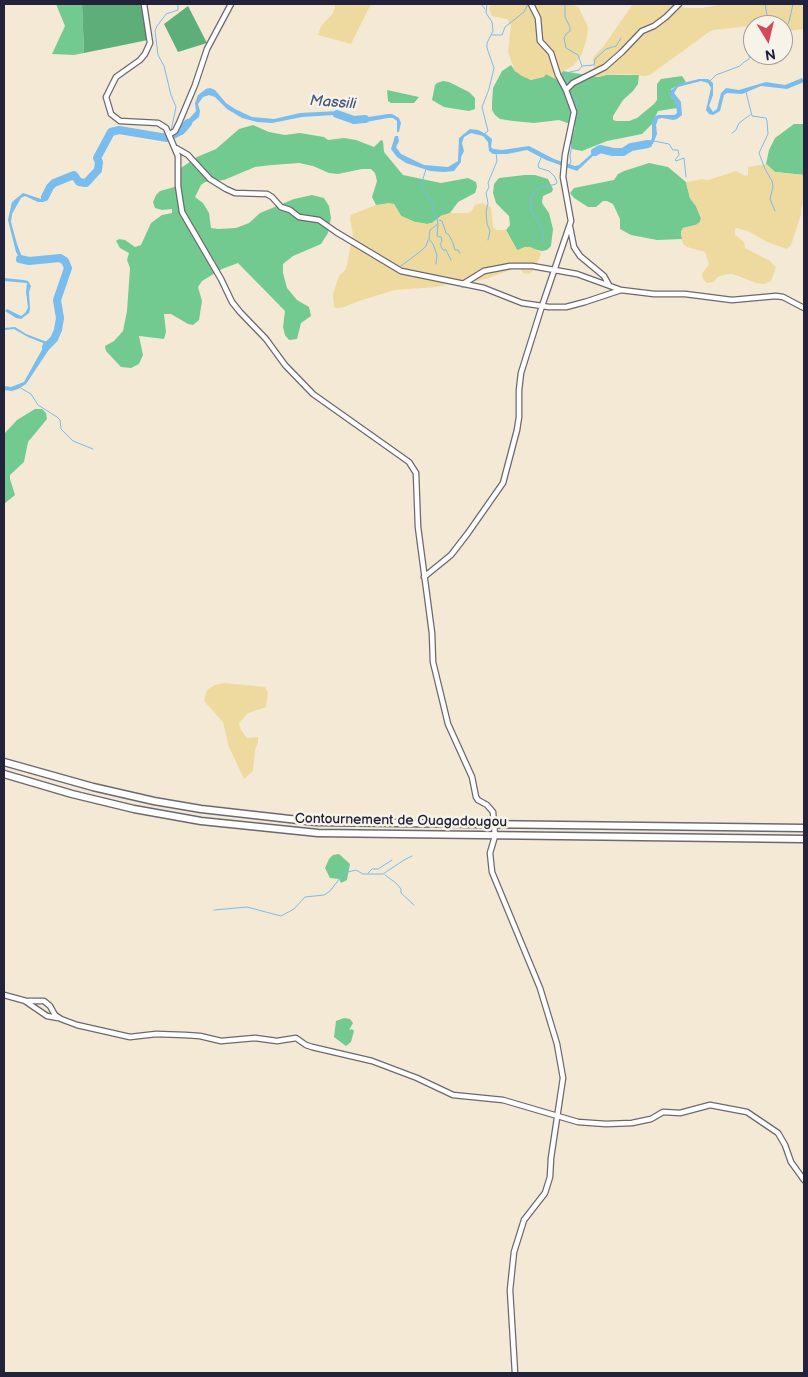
<!DOCTYPE html>
<html>
<head>
<meta charset="utf-8">
<style>
  body { margin:0 }
  #map { position:relative; width:808px; height:1377px; overflow:hidden; background:#f4e9d5; font-family:"Balsamiq Sans",sans-serif }
  canvas { display:block }
  .frame { position:absolute; inset:0; border:5px solid #22223b; pointer-events:none }
  .north { position:absolute; left:743px; top:15px; width:50px; height:50px; box-sizing:border-box; background:#f7f3e8; border:1px solid #a29fa3; border-radius:50%; rotate:171deg; font-size:14px; font-weight:700; line-height:20px; text-align:center; color:#22223b }
  .north::after { content:''; display:block; margin:auto; width:18px; height:22px; background:#d1495b; clip-path:polygon(50% 0,100% 100%,50% 72%,0 100%) }
</style>
</head>
<body>
<div id="map">
<canvas width="808" height="1377"></canvas>
<div class="frame"></div>
<div class="north">N</div>
</div>
<script>
const c = document.querySelector('canvas').getContext('2d');
c.lineJoin = 'round';
function fill(path, color) { c.fillStyle = color; c.fill(path, 'evenodd'); }
const poly = rows => new Path2D(rows.map(r => 'M' + r).join(''));
function strokePath(path, color, width, dash) { c.strokeStyle = color; c.lineWidth = width; c.lineCap = dash ? 'butt' : 'round'; c.setLineDash(dash || []); c.stroke(path); }
function label(font, color, halo, rows, align = 'center') {
  c.font = font + ' "Balsamiq Sans",sans-serif'; c.lineWidth = 5; c.setLineDash([]); c.textBaseline = 'middle'; c.strokeStyle = halo; c.fillStyle = color; for (const [text, x, y, turn = 0] of rows) {
    c.save(); c.translate(x, y); c.rotate((+turn || 0) * Math.PI / 180); c.textAlign = isNaN(turn) ? turn : align; if (halo) c.strokeText(text, 0, 0); c.fillText(text, 0, 0); c.restore();
  }
}
fill(poly([
  [56,4,82,4,84,53,74,55,52,54,65,26],
  [511,65,515,71,531,80,546,74,557,79,563,71,598,77,606,75,639,75,638,84,633,91,623,100,613,116,613,120,616,121,629,121,637,118,654,104,657,100,657,84,661,79,682,76,686,82,671,89,671,97,675,100,677,108,658,111,652,124,642,134,607,141,582,151,572,149,570,141,573,134,575,127,573,125,559,120,534,123,513,121,500,119,495,115,492,110,492,103,493,88,502,71],
  [443,81,449,82,469,92,475,98,475,109,469,111,444,107,432,100,435,85,437,83],
  [387,90,419,97,414,103,391,103,388,101],
  [794,124,804,124,804,175,775,172,766,164,769,150,775,138],
  [253,125,269,132,285,135,300,133,324,137,328,140,344,138,356,140,374,147,381,140,383,141,384,152,403,175,441,183,468,178,476,182,477,187,475,193,458,202,450,213,441,216,432,223,427,224,415,222,401,216,394,204,376,205,372,197,377,181,375,173,371,169,362,169,338,174,329,173,313,166,299,163,272,165,255,167,224,180,205,182,201,185,195,197,203,203,209,213,211,228,218,229,236,228,249,223,260,213,294,199,312,195,324,198,329,206,331,218,328,233,321,244,293,256,283,264,283,273,287,288,297,300,309,307,311,316,301,323,297,339,289,340,285,335,283,327,285,311,238,263,222,269,202,281,198,287,202,301,199,320,193,325,188,324,171,314,164,314,166,332,164,339,139,336,143,355,139,364,131,368,121,367,106,351,105,346,114,341,123,331,127,311,130,268,127,260,129,253,120,248,116,241,119,239,125,240,135,247,141,245,151,223,162,215,172,213,172,209,162,210,155,208,153,202,156,195,160,191,178,186,178,170,197,157,216,149,239,129],
  [649,163,668,167,686,182,690,198,696,206,701,218,700,222,696,225,683,228,681,232,682,239,657,240,631,235,620,229,620,219,613,204,607,201,603,201,596,207,588,207,574,198,570,193,574,188,614,180,618,174,624,171],
  [525,175,535,175,548,179,553,189,552,192,543,196,542,203,549,213,553,229,551,246,547,250,542,251,525,247,518,251,517,250,506,230,510,225,509,216,496,203,493,193,494,184,499,178],
  [35,409,42,409,46,413,47,419,28,442,24,462,10,475,10,479,15,495,4,504,4,434,17,420],
  [339,854,350,864,347,880,341,883,339,879,330,878,325,868,329,859,333,855],
  [344,1018,350,1019,353,1023,349,1030,352,1029,354,1031,351,1042,346,1046,334,1037,336,1021]
]), '#73ca90');
fill(poly([
  [82,4,144,4,148,40,84,53],
  [188,6,207,43,178,52,164,24]
]), '#5eae7a');
fill(poly([
  [334,4,371,4,351,44,318,35,321,26,333,13,335,7],
  [491,4,573,4,579,8,588,27,587,38,581,56,574,65,560,73,557,80,546,74,544,77,531,80,522,76,515,71,508,52,511,25,507,19,492,16,489,8],
  [633,4,676,4,685,8,702,8,722,4,804,4,804,29,789,31,783,29,783,25,769,24,713,30,706,34,650,75,644,76,630,74,606,75,598,77,595,76,593,60,594,56,603,47],
  [766,164,775,172,804,175,804,202,801,208,801,215,791,245,787,249,767,242,750,232,737,228,735,229,735,235,744,242,745,248,770,261,776,267,771,281,764,284,756,283,733,274,727,274,718,277,713,282,707,283,703,279,702,274,709,264,705,252,687,247,683,244,682,239,681,232,683,228,696,225,700,222,701,218,696,206,690,198,686,182,702,179,708,180,736,171,745,176,748,175,748,167],
  [389,203,394,204,401,216,415,222,427,224,432,223,441,216,450,213,467,213,471,212,475,205,482,203,491,207,493,227,496,230,506,230,517,250,525,247,530,247,537,250,541,253,540,257,533,271,529,274,523,273,520,269,515,268,489,278,463,284,448,284,437,287,395,290,359,301,344,307,337,308,334,307,333,294,339,276,346,269,353,234,350,219,351,215,376,205],
  [224,683,265,687,268,693,266,707,248,713,239,723,241,730,247,738,258,737,258,742,255,750,253,771,244,779,229,747,223,722,204,701,207,690,215,685]
]), '#eeda9e');
fill(poly([
  [802,78,804,82,787,89,761,86,742,94,727,93,724,95,720,111,713,115,709,114,706,110,711,88,708,83,701,81,678,87,674,93,681,102,682,115,677,119,673,120,662,118,658,119,656,125,657,134,653,144,636,148,639,144,650,141,652,138,652,121,656,116,658,115,674,115,677,113,675,100,671,97,670,91,679,84,699,79,708,79,713,83,713,95,709,106,713,112,717,109,721,93,726,88,739,90,766,82,785,85],
  [210,88,215,90,226,103,235,109,252,117,274,119,300,113,338,111,345,115,347,118,334,115,302,117,272,123,257,122,242,118,227,109,215,97,209,95,203,97,198,104,200,111,199,117,183,130,180,129,196,111,195,103,198,95,206,89],
  [388,114,392,114,399,118,401,123,399,132,397,132,397,121,393,118,388,118,366,122,357,121,355,119],
  [470,129,478,130,486,134,492,139,491,147,493,149,502,150,529,146,554,159,575,166,579,165,599,147,602,148,602,151,594,155,577,171,546,160,527,150,507,154,493,154,489,151,488,142,483,136,471,133,464,137,462,143,464,151,461,157,461,162,454,171,444,172,430,171,406,163,397,157,391,149,395,136,398,136,399,141,396,147,401,154,424,165,448,167,458,161,459,138],
  [48,188,50,189,44,202,38,202,25,196,21,198,12,214,11,222,17,244,22,257,20,259,16,252,8,220,12,202,23,193,41,199],
  [4,278,24,280,28,281,31,286,29,292,30,309,29,313,21,319,16,318,5,311,7,309,21,316,25,313,28,308,26,292,27,283,4,281],
  [15,327,26,334,47,342,50,348,26,384,18,389,12,391,4,390,4,386,11,387,24,382,44,346,43,343,28,337,14,329,4,330,4,328]
]), '#79bcee');
strokePath(poly([
  [481,4,485,9],
  [565,4,565,17,570,27,570,31,566,34,564,38,566,48,578,55,582,66,579,70,570,72,567,74,565,77,568,85],
  [765,25,768,21,765,4],
  [783,33,789,22,793,4],
  [492,35,502,35,505,27,524,12,528,4],
  [749,56,748,46,753,33],
  [582,66,594,65,595,59,606,49,616,46,621,38],
  [710,81,716,75,740,66,744,62,748,60,753,52],
  [568,89,577,102,575,107,576,114,574,125,573,134,570,141,572,145,570,155,571,162,569,165],
  [746,92,752,116,766,118,767,121,768,134,759,153,765,169,772,181,773,187,770,199,775,211],
  [171,131,176,107,171,95,164,66,158,55,155,31,157,26,166,14,178,10,178,4],
  [732,133,736,130,739,123,750,115],
  [484,134,488,131,482,107,489,89,494,68,487,48,487,43,493,31,492,22,486,13,487,4],
  [157,136,167,132],
  [654,141,669,144,673,150,678,150,679,155,675,160,676,161,684,158,686,177],
  [541,158,538,165,539,168,549,171,555,177,557,182,556,184,552,185,540,187,530,197,531,210,542,229,543,242],
  [426,169,421,185,430,201,434,203,433,210,437,218,438,224,430,230,429,239,433,244,437,255,436,264],
  [439,220,442,221,446,233,449,235,453,243,455,250,458,250,460,253],
  [438,225,437,236,441,237,442,241,440,244,443,250,446,250,451,260],
  [488,240,490,231,487,224,486,212,488,203,486,193,489,187,488,183,497,161,496,153],
  [401,266,422,250,426,246,428,240],
  [19,387,31,394,38,405,57,417,60,420,61,429,73,441,93,449],
  [368,873,372,869,378,869,392,860],
  [385,875,396,883,401,889,401,893,414,905],
  [214,910,247,907,281,916,294,909,305,897,324,895,330,891,344,873,356,870,363,874,383,874,404,860,412,856]
]), '#79bcee', 1);
strokePath(poly([
  [337,114,354,120,365,119],
  [595,152,600,149,613,152,623,152,631,147,648,144],
  [45,197,50,187,54,183,74,175,79,182,86,183,98,170,99,162,97,158,111,132,119,130,167,138,181,131,188,123],
  [20,259,29,261,60,258,65,261,68,268,57,300,60,318,58,330,54,339,46,347]
]), '#79bcee', 8);
const minor = poly([
  [144,4,150,43,145,54,140,60,116,77,106,97,111,114,120,121,158,123,166,128,178,156,178,186,182,212,221,279,232,302,240,312,266,339,285,365,313,394,409,462,416,473,418,527,432,633,433,662,448,724,472,777,476,797,478,800,487,805,493,812,495,836,490,853,492,872,540,988,557,1044,563,1078,551,1158,550,1177,545,1193,524,1220,514,1252,510,1290,515,1373],
  [566,90,573,83,605,67,622,52,642,31,654,26,666,17,679,4],
  [170,134,175,131,179,123,195,85,207,49,231,4],
  [176,148,188,155,210,179,226,189,235,193,267,194,272,197,281,207,290,210,299,217,319,220,336,232,401,271,484,288,522,303,549,307,566,307,585,302,621,290,654,294,685,294,732,300,776,296,783,297,804,308],
  [570,227,574,247,580,256,604,276,609,285],
  [463,284,484,271,510,266,532,266,577,274,621,290],
  [424,577,451,555,468,533,503,483,517,430,519,417,519,390,521,373,542,306,571,221,563,177,565,155,574,112,566,90,558,75,551,53,540,41,538,18,531,4],
  [4,995,26,1001,44,1001,50,1006,55,1015,61,1019,77,1025,130,1037,156,1034,185,1035,200,1036,221,1041,255,1038,277,1041,296,1038,306,1045,312,1047,372,1061,417,1078,453,1095,503,1100,578,1122,606,1124,632,1123,651,1119,663,1112,680,1113,710,1105,747,1112,778,1133,785,1145,791,1162,804,1180],
  [25,1001,47,1016,58,1018]
]);
const highway = poly([
  [4,762,93,787,154,801,201,809,316,822,804,828],
  [4,774,72,794,134,809,201,821,318,833,804,839]
]);
strokePath(minor, '#6c6871', 7);
strokePath(highway, '#6c6871', 9);
strokePath(minor, '#fff', 4.5);
strokePath(highway, '#fff', 6);
label('14px', '#22223b', '#f7f3e8', [
  ["Contournement de Ouagadougou",401,821,1]
]);
label('italic 15px', '#40587a', '#f7f3e8', [
  ["Massili",333,103,4]
]);
</script>
</body>
</html>
